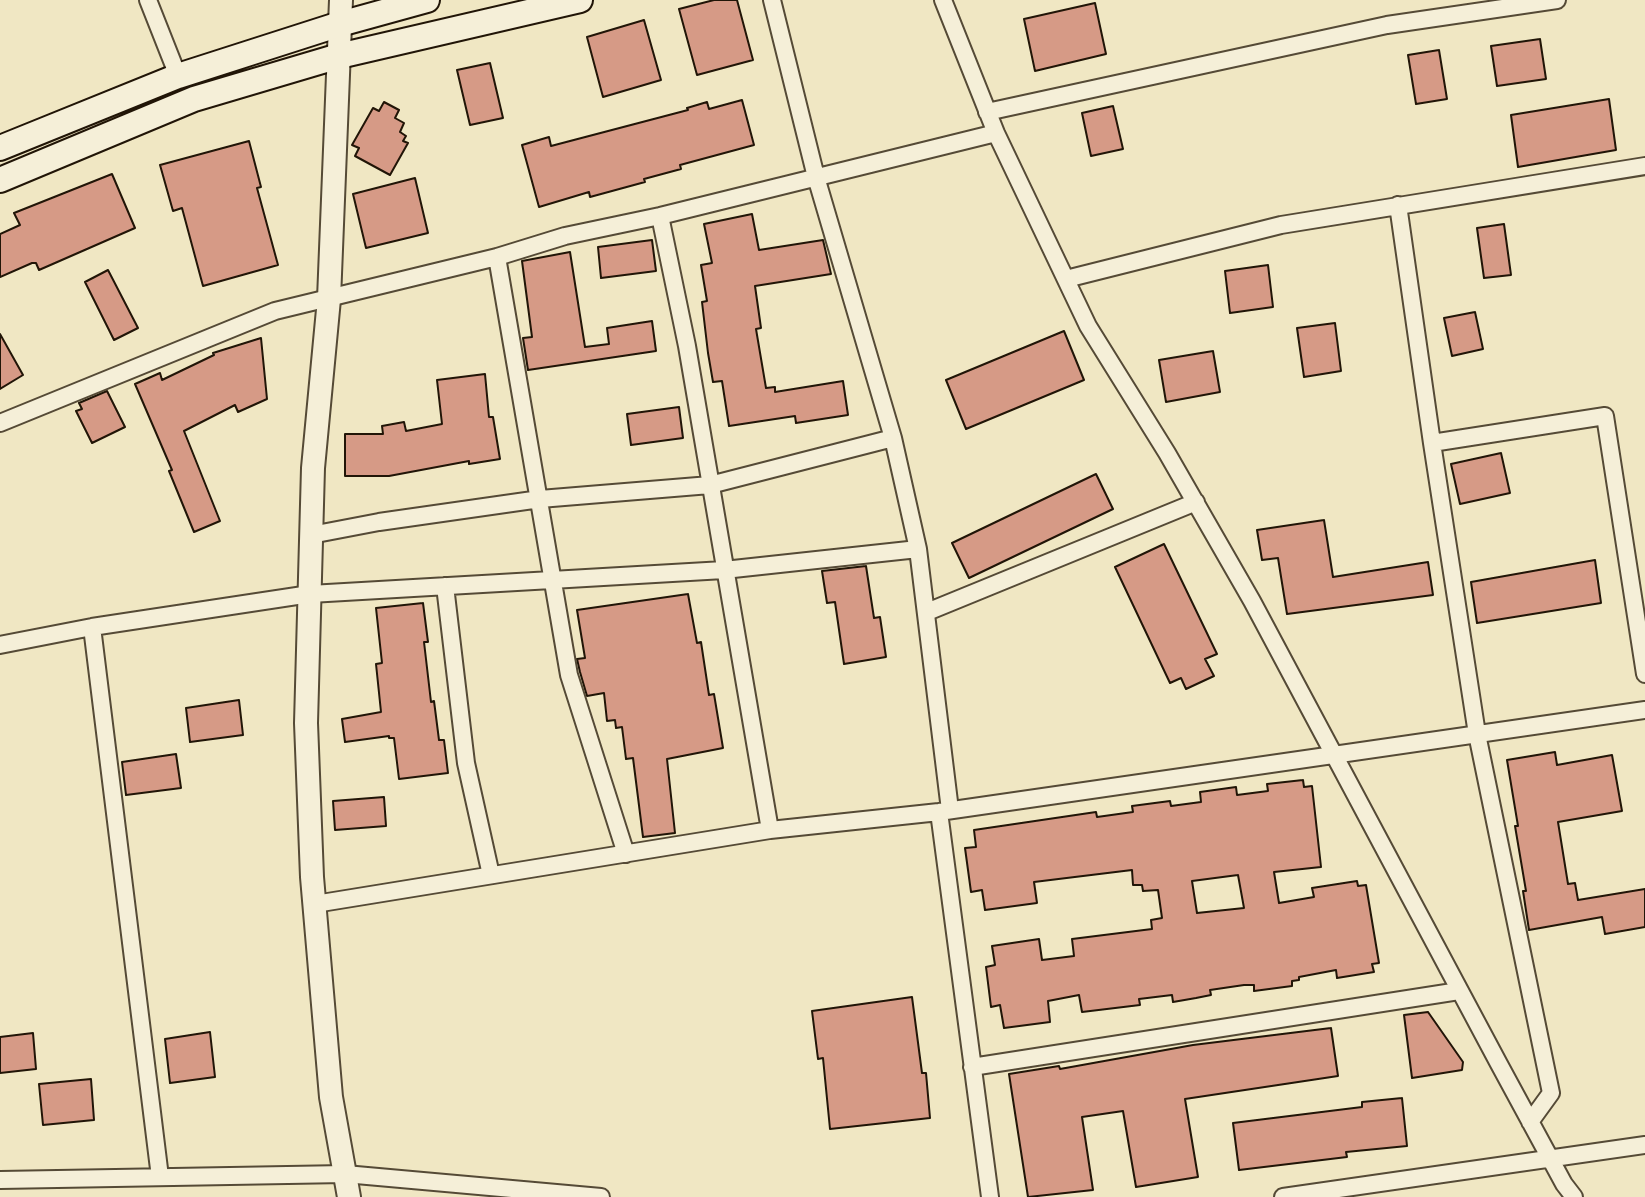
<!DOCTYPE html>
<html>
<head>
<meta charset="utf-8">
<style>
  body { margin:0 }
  canvas { display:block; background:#f0e7c3 }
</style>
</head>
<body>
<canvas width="1645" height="1197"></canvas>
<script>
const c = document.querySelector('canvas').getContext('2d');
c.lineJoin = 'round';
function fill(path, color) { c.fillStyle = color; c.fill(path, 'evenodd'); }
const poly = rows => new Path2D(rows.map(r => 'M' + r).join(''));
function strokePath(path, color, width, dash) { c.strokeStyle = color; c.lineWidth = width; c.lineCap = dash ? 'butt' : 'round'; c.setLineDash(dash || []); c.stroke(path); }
const building = poly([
  [714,0,737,0,753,60,697,75,679,9,714,0],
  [1095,3,1106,54,1035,71,1024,19,1095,3],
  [644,20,661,80,603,97,587,37,644,20],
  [1540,39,1546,79,1497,86,1491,46,1540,39],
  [1439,50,1447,99,1416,104,1408,55,1439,50],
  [490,63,503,118,470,125,457,70,490,63],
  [1609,99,1616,150,1518,167,1511,115,1609,99],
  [742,100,754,145,680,165,681,169,644,179,645,182,590,197,589,192,539,207,522,145,549,137,551,146,688,110,687,108,707,102,709,109,742,100],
  [384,102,399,110,395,118,404,123,400,132,406,136,403,141,408,143,390,175,355,156,359,148,352,145,373,108,379,111,384,102],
  [1113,106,1123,149,1091,156,1082,113,1113,106],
  [249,141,261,187,257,188,278,265,203,286,182,208,173,211,160,165,249,141],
  [112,174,135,228,39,270,36,263,32,263,0,277,0,234,20,225,14,213,112,174],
  [415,178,428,233,366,248,353,194,415,178],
  [752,214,759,250,823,240,831,274,755,286,761,328,756,329,766,388,775,387,775,392,843,381,848,415,796,423,795,416,729,426,722,381,713,382,708,353,702,302,707,301,701,265,712,263,704,224,752,214],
  [1504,224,1511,275,1484,278,1477,228,1504,224],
  [652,240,656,271,601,278,598,247,652,240],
  [570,252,585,347,609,344,607,328,652,321,656,351,528,370,523,338,532,337,522,261,570,252],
  [1268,265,1273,307,1230,313,1225,271,1268,265],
  [108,270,138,328,114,340,85,282,108,270],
  [1475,312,1483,349,1452,356,1444,318,1475,312],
  [1335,323,1341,371,1304,377,1297,328,1335,323],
  [1064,331,1084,380,966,429,946,380,1064,331],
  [0,334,23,375,0,389,0,334],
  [261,338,267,399,238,412,235,405,184,431,220,521,194,532,169,471,172,470,135,384,160,373,162,380,214,355,213,353,261,338],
  [1213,351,1220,392,1166,402,1159,360,1213,351],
  [485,374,489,417,493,417,500,459,469,464,469,461,389,476,345,476,345,434,383,434,382,426,404,422,406,431,442,424,437,380,485,374],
  [107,391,125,427,92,443,76,411,82,409,79,403,107,391],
  [679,407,683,438,631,445,627,414,679,407],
  [1501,453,1510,493,1460,504,1451,464,1501,453],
  [1096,474,1113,509,969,578,952,543,1096,474],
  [1324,520,1333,577,1428,562,1433,595,1287,614,1278,558,1262,560,1257,530,1324,520],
  [1164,544,1217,654,1205,659,1214,676,1186,689,1181,678,1170,683,1115,567,1164,544],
  [1595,560,1601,603,1477,623,1471,582,1595,560],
  [866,566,874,618,880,617,886,657,844,664,835,602,827,603,822,571,866,566],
  [688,594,697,643,701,642,709,695,714,694,723,748,667,759,675,833,643,837,633,758,626,759,622,727,616,728,615,720,607,721,604,693,587,696,580,672,577,659,585,658,577,610,688,594],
  [423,603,428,642,424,642,431,702,434,701,439,740,444,740,448,773,399,779,394,738,389,738,389,736,345,742,342,719,381,712,376,664,382,663,376,608,423,603],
  [239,700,243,735,190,742,186,708,239,700],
  [1555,752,1557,765,1612,755,1622,811,1558,822,1568,884,1575,883,1578,900,1645,889,1645,927,1605,934,1602,917,1529,930,1523,891,1526,891,1515,826,1518,826,1507,760,1555,752],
  [176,754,181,788,126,795,122,762,176,754],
  [1303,780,1304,787,1312,786,1321,867,1274,872,1279,903,1314,897,1312,888,1357,881,1358,886,1366,885,1379,963,1372,964,1374,972,1337,978,1336,970,1299,977,1299,980,1292,981,1292,986,1254,991,1254,985,1244,985,1210,990,1211,995,1196,998,1173,1002,1172,995,1139,999,1140,1005,1082,1012,1079,995,1048,1001,1050,1022,1004,1028,1000,1005,991,1007,986,967,995,965,992,946,1039,939,1042,960,1074,956,1072,939,1152,929,1151,920,1162,918,1158,890,1143,891,1142,885,1133,885,1132,870,1034,882,1037,903,985,910,982,890,971,892,965,848,976,847,974,830,1096,812,1097,817,1133,812,1132,806,1170,801,1171,806,1201,802,1200,792,1236,787,1237,795,1268,791,1267,784,1303,780],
  [1238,875,1244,908,1197,913,1192,881,1238,875],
  [384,797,386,826,335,830,333,801,384,797],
  [912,997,922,1073,926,1073,930,1118,830,1129,823,1058,818,1059,812,1011,912,997],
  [1428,1012,1463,1062,1462,1070,1412,1078,1404,1015,1428,1012],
  [1331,1028,1338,1076,1185,1099,1198,1177,1136,1187,1123,1111,1082,1117,1093,1190,1028,1197,1009,1074,1059,1066,1060,1069,1193,1045,1331,1028],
  [210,1032,215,1077,170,1083,165,1039,210,1032],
  [33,1033,36,1069,0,1073,0,1037,33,1033],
  [91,1079,94,1120,43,1125,39,1084,91,1079],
  [1402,1098,1407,1146,1346,1152,1347,1157,1239,1170,1233,1123,1362,1107,1362,1102,1402,1098]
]);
fill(building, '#d69a86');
strokePath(building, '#211507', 2);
const minor = poly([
  [148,0,178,76],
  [772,0,816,177,893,438,918,549,950,810],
  [943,0,996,133,1088,326,1167,453,1252,601,1499,1064,1564,1184,1574,1197],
  [987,112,1387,25,1557,0],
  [1398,205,1432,443,1477,734,1551,1093,1530,1122],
  [660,216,687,346,770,830],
  [497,257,569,675,626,854],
  [1066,279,1281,225,1645,166],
  [0,423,275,311,497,257,565,236,660,216,996,133],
  [1432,443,1605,416,1645,674],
  [311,535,379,522,540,499,710,485,893,438],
  [445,586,466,763,491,875],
  [927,612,1196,502],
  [92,627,160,1177],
  [0,645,92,627,310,594,724,570,918,549],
  [939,812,990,1197],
  [315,904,770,830,939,812,1645,710],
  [972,1067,1459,991],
  [0,1180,345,1174,601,1197],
  [1283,1197,1645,1145]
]);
const tertiary = poly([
  [341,0,329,299,313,468,306,723,312,877,331,1097,349,1197]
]);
const secondary = poly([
  [0,148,178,76,340,24,427,0],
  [0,180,194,99,339,56,580,0]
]);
strokePath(minor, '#554a36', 20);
strokePath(tertiary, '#554a36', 26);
strokePath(secondary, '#211507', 28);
strokePath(minor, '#f5efd8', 16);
strokePath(tertiary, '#f5efd8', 22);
strokePath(secondary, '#f5efd8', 24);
</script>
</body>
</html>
